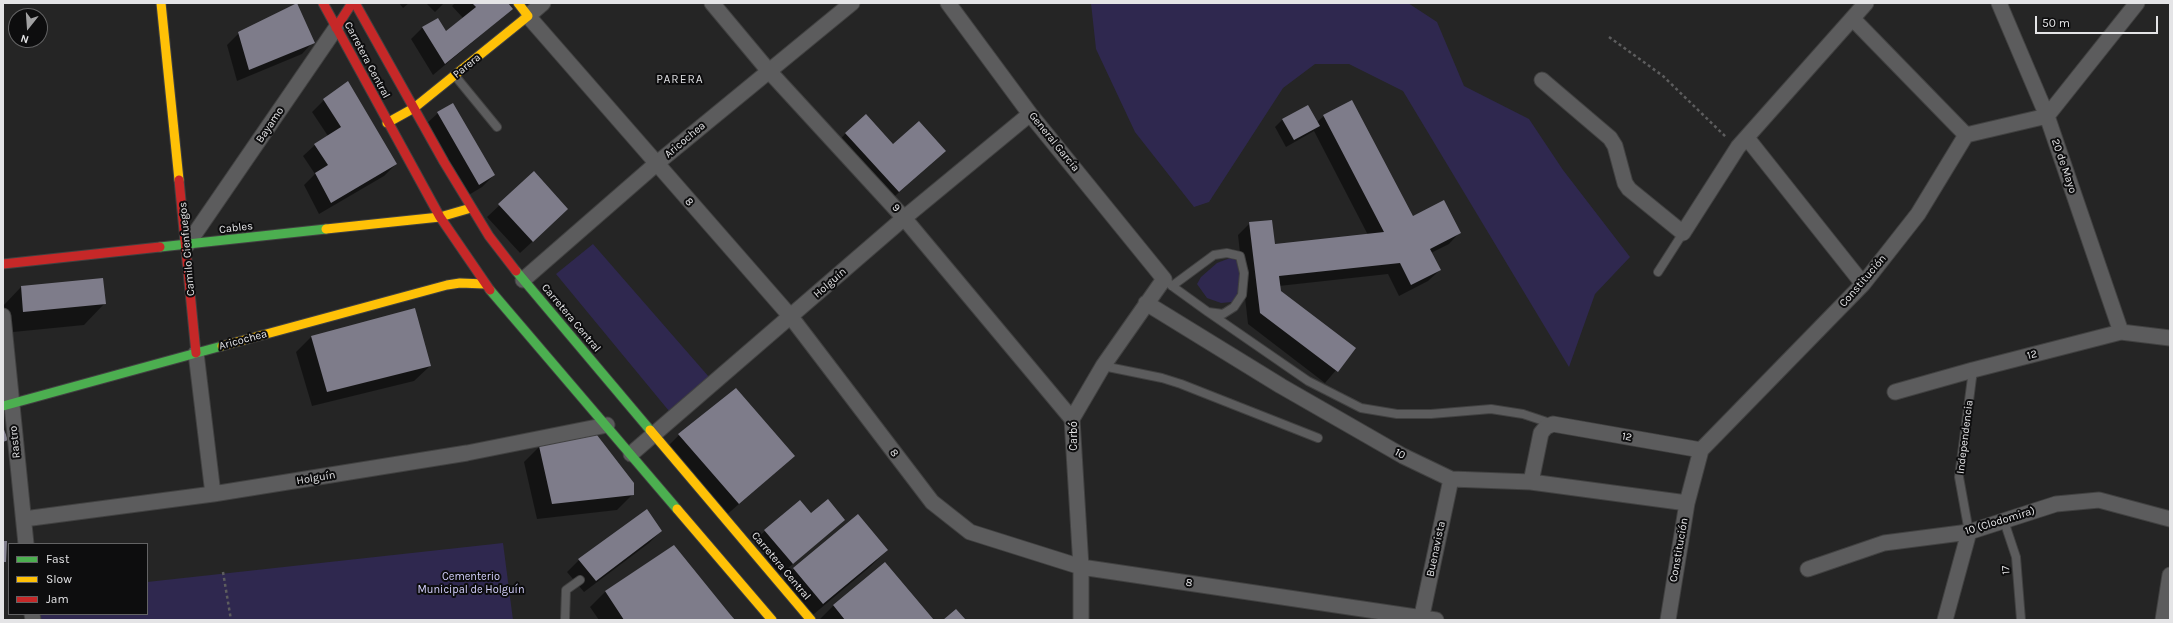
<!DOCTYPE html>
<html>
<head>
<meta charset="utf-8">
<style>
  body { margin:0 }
  #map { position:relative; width:2173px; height:623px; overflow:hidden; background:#252525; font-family:Karla,sans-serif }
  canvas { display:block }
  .frame { position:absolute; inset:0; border:4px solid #e4e4e6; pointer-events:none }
  .legend { position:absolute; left:8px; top:543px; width:140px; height:72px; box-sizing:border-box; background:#0d0d0e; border:1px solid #636364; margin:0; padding:5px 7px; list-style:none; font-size:12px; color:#e4e4e6 }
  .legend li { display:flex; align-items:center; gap:8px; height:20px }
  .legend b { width:20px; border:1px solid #636364 }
  .north { position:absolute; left:8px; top:8px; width:40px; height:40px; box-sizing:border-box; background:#0d0d0e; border:1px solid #636364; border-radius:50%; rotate:197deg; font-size:11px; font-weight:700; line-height:16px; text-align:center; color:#e4e4e6 }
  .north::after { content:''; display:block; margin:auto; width:14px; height:18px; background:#a1a1a2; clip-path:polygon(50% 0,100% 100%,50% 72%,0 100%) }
  .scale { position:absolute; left:2035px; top:16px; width:123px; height:18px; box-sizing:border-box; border:2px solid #e4e4e6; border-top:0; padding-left:5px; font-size:12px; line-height:14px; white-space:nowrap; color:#e4e4e6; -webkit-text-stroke:3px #0d0d0e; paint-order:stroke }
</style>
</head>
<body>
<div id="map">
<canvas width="2173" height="623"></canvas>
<div class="frame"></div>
<ul class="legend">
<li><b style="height:5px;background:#4caf50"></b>Fast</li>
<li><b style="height:5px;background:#ffc107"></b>Slow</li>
<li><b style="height:5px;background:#c62828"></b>Jam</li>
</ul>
<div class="north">N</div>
<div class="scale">50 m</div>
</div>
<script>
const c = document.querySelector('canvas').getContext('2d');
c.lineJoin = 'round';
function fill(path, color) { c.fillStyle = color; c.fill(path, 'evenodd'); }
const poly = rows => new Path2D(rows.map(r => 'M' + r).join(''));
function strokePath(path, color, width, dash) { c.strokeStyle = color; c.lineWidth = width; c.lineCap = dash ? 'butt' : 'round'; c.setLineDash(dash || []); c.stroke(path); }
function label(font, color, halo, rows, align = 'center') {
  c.font = font + ' Karla,sans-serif'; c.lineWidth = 4; c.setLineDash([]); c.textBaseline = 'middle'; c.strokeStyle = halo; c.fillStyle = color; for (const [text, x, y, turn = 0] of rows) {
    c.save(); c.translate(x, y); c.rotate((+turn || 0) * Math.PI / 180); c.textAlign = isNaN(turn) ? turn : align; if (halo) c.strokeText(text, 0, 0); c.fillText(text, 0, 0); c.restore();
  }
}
fill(poly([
  [1091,3,1408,3,1437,22,1464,86,1529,119,1563,170,1630,257,1595,294,1569,367,1403,91,1349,64,1315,64,1283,88,1209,202,1194,207,1135,132,1096,49],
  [593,244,709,377,669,411,556,274],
  [1230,258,1237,260,1242,273,1239,296,1232,302,1221,303,1207,298,1197,284,1201,277,1217,263],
  [503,543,513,620,41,620,41,614,147,614,147,582]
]), '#2f284f');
fill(poly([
  [399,3,409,3,403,8],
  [426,3,444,3,435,12],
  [455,3,507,3,512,9,433,75,411,39,422,28,438,19,446,32,463,18,452,6],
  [239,33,313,42,302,54,237,81,227,45],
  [324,100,396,164,384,176,319,214,304,185,315,174,303,156,315,145,328,136,312,112],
  [438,113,494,175,482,187,467,196,426,124],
  [1324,116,1412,217,1460,232,1449,244,1431,253,1440,270,1428,281,1399,296,1388,274,1279,286,1280,291,1355,348,1325,383,1248,324,1238,235,1250,223,1274,245,1368,235,1314,131,1286,147,1275,127,1283,119,1316,123],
  [846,133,892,145,944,151,883,207,831,149],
  [534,173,555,221,520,253,487,217],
  [21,287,105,303,84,325,3,333,3,306],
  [311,337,430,366,414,381,312,406,296,352],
  [736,389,794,456,723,518,664,450,679,435],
  [540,446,633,494,617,510,537,519,524,462],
  [646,510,661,531,649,543,584,592,567,572,579,560],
  [811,514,844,520,780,575,764,555,768,552,757,538,765,531],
  [887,550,871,566,808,619,779,584,794,569],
  [885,563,932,620,819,620,833,606],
  [606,591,733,620,599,620,590,607]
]), '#0007');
fill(poly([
  [297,3,315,43,249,70,238,32],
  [472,3,508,3,513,9,445,64,422,27,438,18,446,31,476,7],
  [348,81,397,164,331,203,315,173,328,165,314,144,341,127,323,99],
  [1352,100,1413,216,1444,200,1461,233,1430,249,1441,270,1411,285,1400,263,1279,276,1281,291,1356,348,1338,372,1260,313,1249,222,1272,220,1275,244,1384,232,1323,115],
  [453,103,495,175,479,185,437,112],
  [1308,105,1320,126,1294,140,1282,119],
  [866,114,893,144,919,121,946,151,899,192,845,133],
  [534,171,568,209,533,242,498,204],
  [103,278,106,304,23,312,21,286],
  [415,308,431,366,327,392,311,336],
  [736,388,795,456,739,504,678,434],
  [3,427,8,440,3,442],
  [597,435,634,483,634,495,552,504,539,446],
  [828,499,845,520,793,564,764,530,800,500,811,513],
  [647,509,662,531,596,581,578,559],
  [858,514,888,550,823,604,793,568],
  [3,541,7,541,6,562,3,562],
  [674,545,729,613,735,620,624,620,605,591],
  [885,562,934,620,845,620,833,605],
  [956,609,966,620,943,620]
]), '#7e7c8a');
const lane = poly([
  [456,77,497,127],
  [1658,272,1683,233],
  [1164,279,1172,286,1208,312,1223,314,1234,307,1242,295,1244,273,1240,256,1227,253,1214,255,1172,286],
  [1208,312,1308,381,1361,408,1397,414,1431,414,1491,409,1523,414,1553,424],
  [1103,366,1162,378,1181,384,1318,438],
  [2004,521,2016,557,2021,620],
  [1969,532,1959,477,1973,370],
  [565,620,566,590,580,580]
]);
const street = poly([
  [543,3,528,16,791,317,932,502,970,532,1081,567,1436,620],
  [712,3,768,70,904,218,1072,419],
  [948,3,1030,114,1164,279,1103,366,1072,419,1081,567,1081,620],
  [1999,3,2047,116,2121,332],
  [1853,19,1966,135],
  [1542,80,1610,138,1615,146,1625,183,1629,189,1683,233,1738,147,1866,3],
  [1747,138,1863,284],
  [187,245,336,28],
  [523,280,656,164,852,3],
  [1146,303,1281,386,1403,456,1451,479,1531,482,1687,503],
  [3,316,26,544],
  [196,353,213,494],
  [1895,392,1973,370,2121,332,2170,338],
  [631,454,904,218,1030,114],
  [1531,482,1541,433,1546,427,1553,424,1701,450],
  [24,519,213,494,467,453,607,425],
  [1808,569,1884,543,1969,532,2056,504,2099,500,2170,519],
  [32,614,33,620],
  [1421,620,1451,479],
  [1668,620,1687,503,1701,450,1863,284,1918,214,1966,135,2047,116,2137,3],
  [1945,620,1969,532],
  [2163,620,2170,575]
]);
const fast = poly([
  [160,247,326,229],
  [516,271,650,430],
  [490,290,677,509],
  [3,406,222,346]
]);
const slow = poly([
  [161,3,179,180],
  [387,123,414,108,528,16,518,3],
  [326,229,440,217,471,208],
  [222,346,447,285,460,283,485,284],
  [650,430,811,620],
  [677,509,772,620]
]);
const jam = poly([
  [323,3,440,217,490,290],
  [355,3,444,162,489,236,516,271],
  [336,28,352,3],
  [179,180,196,353],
  [3,264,160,247]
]);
strokePath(lane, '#414141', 10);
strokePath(street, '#414141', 17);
strokePath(fast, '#414141', 11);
strokePath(slow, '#414141', 11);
strokePath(jam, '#414141', 11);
strokePath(poly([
  [1609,37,1663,76,1727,138],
  [223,572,231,620]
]), '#5d5d5e', 2.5, [3, 3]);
strokePath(lane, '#5c5c5d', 8);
strokePath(street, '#5c5c5d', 15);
strokePath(fast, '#4caf50', 9);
strokePath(slow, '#ffc107', 9);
strokePath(jam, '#c62828', 9);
label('11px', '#e4e4e6', '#0d0d0e', [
  ["Carretera Central",367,60,62],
  ["Parera",467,66,-39],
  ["Bayamo",270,125,-56],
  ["Aricochea",685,140,-40],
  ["General García",1054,142,51],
  ["20 de Mayo",2064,166,71],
  ["8",689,202,49],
  ["9",896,208,47],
  ["Cables",236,228,-7],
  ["Camilo Cienfuegos",187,249,-95],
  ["Constitución",1863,281,-49],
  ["Holguín",830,283,-41],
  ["Carretera Central",571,318,50],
  ["Aricochea",243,340,-15],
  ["12",2032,355,-14],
  ["Carbó",1074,436,-90],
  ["12",1627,437,10],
  ["Independencia",1965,437,-83],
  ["Rastro",15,442,-96],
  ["8",894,453,53],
  ["10",1400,454,29],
  ["Holguín",316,478,-9],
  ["10 (Clodomira)",2000,521,-17],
  ["Buenavista",1436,549,-78],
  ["Constitución",1679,550,-80],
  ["Carretera Central",781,566,50],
  ["17",2006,570,-94],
  ["8",1189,583,8]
]);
label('11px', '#d5d1fe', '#0d0d0e', [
  ["Cementerio",471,577],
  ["Municipal de Holguín",471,590]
]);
c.letterSpacing = '1px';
label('12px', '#dcdcdf', '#0d0d0e', [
  ["PARERA",680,80]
]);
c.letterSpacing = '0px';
</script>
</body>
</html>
